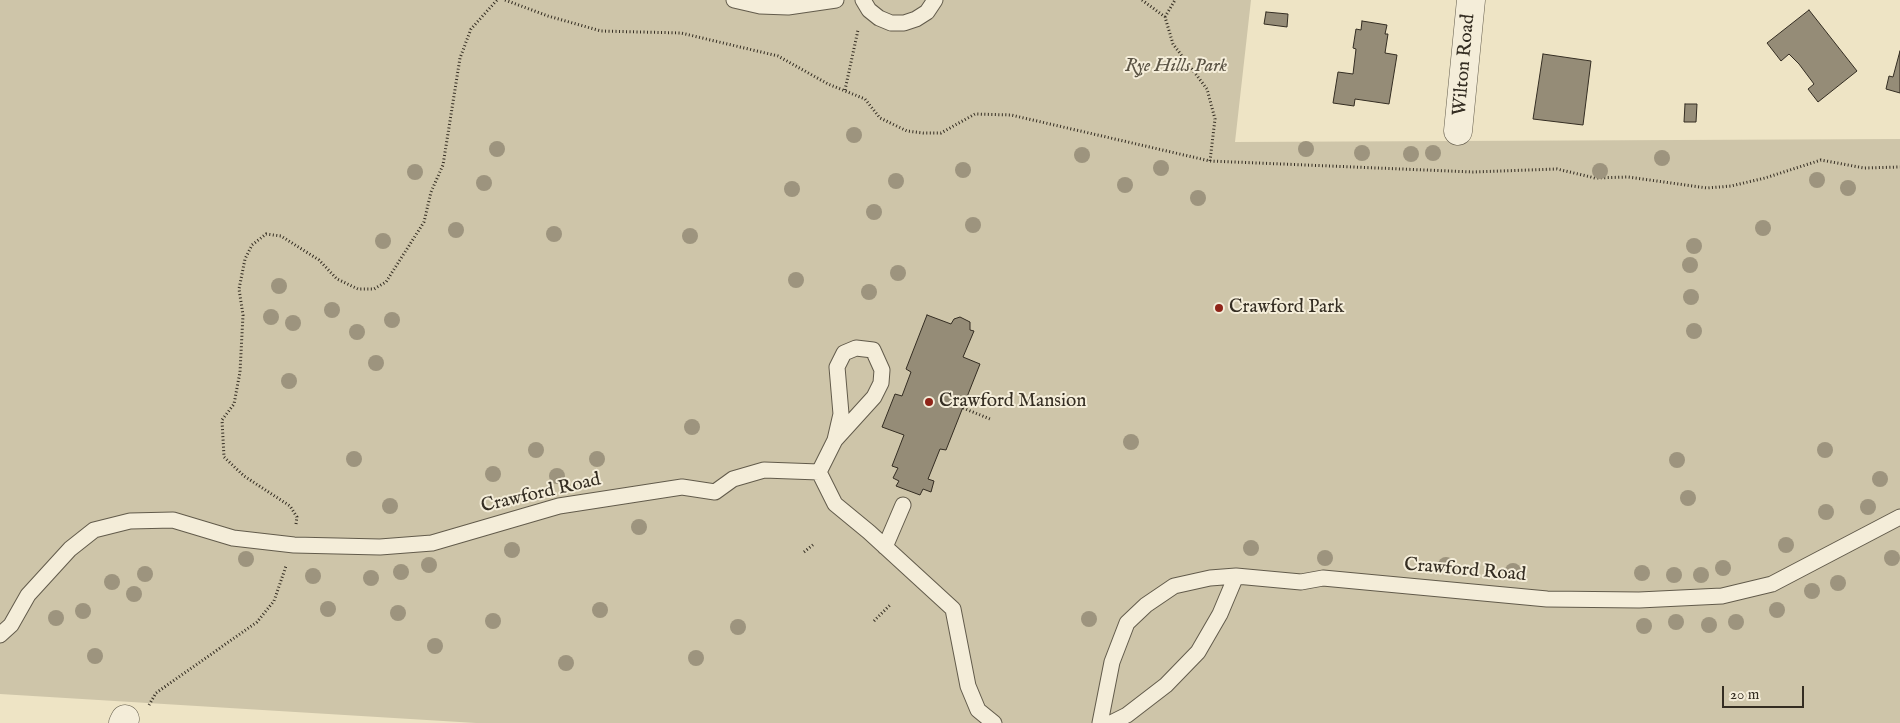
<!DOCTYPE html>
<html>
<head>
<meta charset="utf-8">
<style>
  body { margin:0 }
  #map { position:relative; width:1900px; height:723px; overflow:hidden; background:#eee4c5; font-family:"IM FELL English",serif }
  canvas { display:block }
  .scale { position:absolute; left:1722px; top:686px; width:82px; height:22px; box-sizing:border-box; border:2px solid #342d22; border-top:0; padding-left:6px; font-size:15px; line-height:18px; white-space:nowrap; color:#342d22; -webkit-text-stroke:4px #f4edd9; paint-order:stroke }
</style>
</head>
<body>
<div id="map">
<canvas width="1900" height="723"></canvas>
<div class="scale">20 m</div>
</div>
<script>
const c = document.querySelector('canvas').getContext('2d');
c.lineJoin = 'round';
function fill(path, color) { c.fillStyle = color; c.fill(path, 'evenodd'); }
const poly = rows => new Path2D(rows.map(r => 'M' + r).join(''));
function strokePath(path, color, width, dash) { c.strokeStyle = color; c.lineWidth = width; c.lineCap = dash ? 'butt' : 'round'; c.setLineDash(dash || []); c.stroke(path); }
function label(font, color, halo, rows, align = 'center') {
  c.font = font + ' "IM FELL English",serif'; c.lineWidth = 4; c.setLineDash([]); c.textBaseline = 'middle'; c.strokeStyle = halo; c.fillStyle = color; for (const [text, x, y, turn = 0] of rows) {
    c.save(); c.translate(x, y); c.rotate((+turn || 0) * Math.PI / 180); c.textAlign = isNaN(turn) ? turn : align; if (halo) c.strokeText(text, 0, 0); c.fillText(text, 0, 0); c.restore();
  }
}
fill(poly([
  [0,0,1251,0,1235,142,1900,139,1900,723,476,723,0,694]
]), '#cec5a9');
const building = poly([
  [1809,10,1857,71,1818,102,1808,89,1814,84,1799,64,1789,54,1781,61,1767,43,1809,10],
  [1266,12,1288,14,1287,27,1264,24,1266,12],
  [1362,21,1387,25,1385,34,1388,34,1385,53,1397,55,1389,104,1355,99,1354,106,1333,103,1338,72,1353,74,1356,49,1353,48,1356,29,1361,30,1362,21],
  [1900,51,1900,93,1886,89,1889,76,1893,77,1900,51],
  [1543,54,1591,61,1583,125,1533,119,1543,54],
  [1685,104,1697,104,1696,122,1684,122,1685,104],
  [927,315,951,324,954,319,960,317,970,322,970,330,974,331,963,357,980,364,946,450,940,449,928,479,934,481,931,492,923,489,920,495,896,486,899,481,893,478,898,468,892,466,904,435,882,427,895,394,902,396,911,372,906,369,927,315]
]);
fill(building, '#958c77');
strokePath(building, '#342d22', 1);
const service = poly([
  [734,0,760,6,788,7,836,0],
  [863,0,869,10,879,18,891,23,904,23,916,19,927,12,935,0],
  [819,472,835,440,874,397,881,383,882,370,873,350,856,348,844,353,837,367,841,414,835,440],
  [885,547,903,505],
  [0,635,11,625,28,595,70,549,94,530,130,521,173,520,233,538,294,545,380,547,432,543,559,506,682,487,715,492,733,479,764,470,819,472,835,504,869,532,953,609,968,686,978,710,994,723],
  [1100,723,1112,662,1127,623,1146,605,1174,586,1210,578,1236,576,1301,582,1323,578,1547,599,1639,600,1722,596,1772,584,1900,517],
  [1111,723,1127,715,1166,685,1198,652,1220,614,1236,576]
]);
const minor = poly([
  [1458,131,1471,0],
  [123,723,125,719]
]);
strokePath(service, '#625b4b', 17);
strokePath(minor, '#625b4b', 29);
strokePath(poly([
  [505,0,548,16,601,31,681,33,778,56,828,84,865,99,880,118,907,131,923,133,941,133,975,114,1011,115,1210,161,1473,172,1557,169,1595,178,1628,177,1707,188,1731,186,1765,178,1821,160,1864,168,1900,167],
  [1142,0,1165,17,1173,44,1207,89,1215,119,1210,161],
  [1165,17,1175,0],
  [845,90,858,30],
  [963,408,990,419],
  [296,524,297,517,290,506,244,476,224,457,222,420,234,404,240,372,243,315,239,289,245,259,252,245,266,234,281,236,319,260,337,279,358,289,374,289,386,282,424,222,431,192,443,165,460,58,471,29,497,0],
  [804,552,814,544],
  [874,621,890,605],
  [149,705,156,693,257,622,274,601,286,566]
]), '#342d22', 3, [1, 2.5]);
strokePath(service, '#f4edd9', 15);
strokePath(minor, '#f4edd9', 28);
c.fillStyle = '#9d947e';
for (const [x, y] of [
  [854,135],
  [497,149],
  [1306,149],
  [1362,153],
  [1433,153],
  [1411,154],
  [1082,155],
  [1662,158],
  [1161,168],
  [963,170],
  [1600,171],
  [415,172],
  [1817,180],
  [896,181],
  [484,183],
  [1125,185],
  [1848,188],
  [792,189],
  [1198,198],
  [874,212],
  [973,225],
  [1763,228],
  [456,230],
  [554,234],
  [690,236],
  [383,241],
  [1694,246],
  [1690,265],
  [898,273],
  [796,280],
  [279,286],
  [869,292],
  [1691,297],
  [332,310],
  [271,317],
  [392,320],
  [293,323],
  [1694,331],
  [357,332],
  [376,363],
  [289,381],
  [692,427],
  [1131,442],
  [536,450],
  [1825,450],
  [354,459],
  [597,459],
  [1677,460],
  [493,474],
  [557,476],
  [1880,479],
  [1688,498],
  [390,506],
  [1868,507],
  [1826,512],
  [639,527],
  [1786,545],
  [1251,548],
  [512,550],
  [1325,558],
  [1892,558],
  [246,559],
  [429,565],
  [1446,565],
  [1723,568],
  [1513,571],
  [401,572],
  [1642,573],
  [145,574],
  [1674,575],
  [1701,575],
  [313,576],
  [371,578],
  [112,582],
  [1838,583],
  [1812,591],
  [134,594],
  [328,609],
  [600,610],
  [1777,610],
  [83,611],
  [398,613],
  [56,618],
  [1089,619],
  [493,621],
  [1676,622],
  [1736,622],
  [1709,625],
  [1644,626],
  [738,627],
  [435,646],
  [95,656],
  [696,658],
  [566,663]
]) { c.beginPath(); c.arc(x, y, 8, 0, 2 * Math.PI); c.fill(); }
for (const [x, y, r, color] of [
  [1219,308,5,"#8f2418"],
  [929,402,5,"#8f2418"]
]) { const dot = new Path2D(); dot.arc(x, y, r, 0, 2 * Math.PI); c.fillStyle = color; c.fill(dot); strokePath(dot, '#f4edd9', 2); }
label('19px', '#342d22', '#f4edd9', [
  ["Wilton Road",1465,65,-85],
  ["Crawford Road",541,494,-13],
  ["Crawford Road",1465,571,5]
]);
label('italic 19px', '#5a5344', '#f4edd9', [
  ["Rye Hills Park",1176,67]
]);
label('19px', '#342d22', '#f4edd9', [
  ["Crawford Park",1229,308],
  ["Crawford Mansion",939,402]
], 'left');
</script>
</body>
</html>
